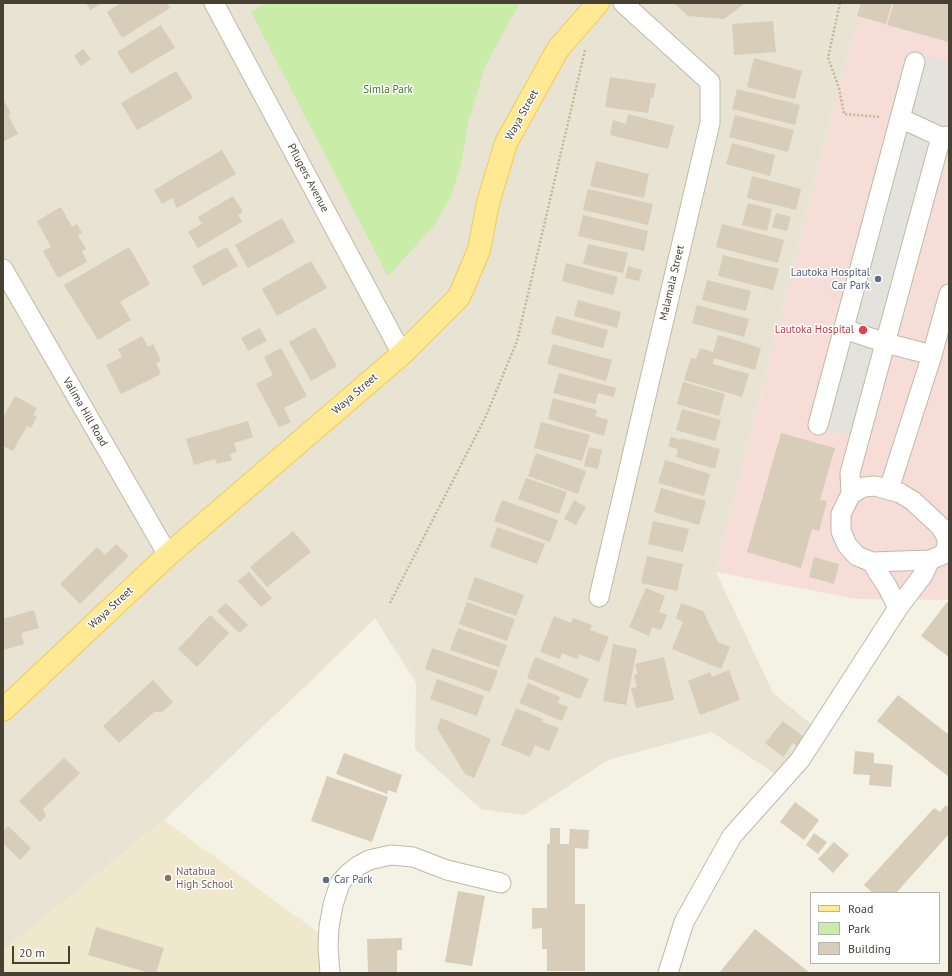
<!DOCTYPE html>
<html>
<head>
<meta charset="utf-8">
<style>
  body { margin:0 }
  #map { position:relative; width:952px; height:976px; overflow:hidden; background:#f4f1e5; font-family:"PT Sans",sans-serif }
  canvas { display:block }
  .frame { position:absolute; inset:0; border:4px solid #474134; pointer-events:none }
  .legend { position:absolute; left:810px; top:892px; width:130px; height:72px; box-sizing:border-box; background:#fff; border:1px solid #b5b3ae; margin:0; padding:5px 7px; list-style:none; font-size:12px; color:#474134 }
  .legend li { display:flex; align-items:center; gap:8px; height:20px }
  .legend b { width:20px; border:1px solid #b5b3ae }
  .scale { position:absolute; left:12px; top:946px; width:58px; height:18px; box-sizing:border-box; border:2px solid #474134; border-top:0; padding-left:5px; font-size:12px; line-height:14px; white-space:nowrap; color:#474134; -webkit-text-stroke:3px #fff; paint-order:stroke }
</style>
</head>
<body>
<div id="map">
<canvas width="952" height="976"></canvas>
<div class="frame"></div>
<ul class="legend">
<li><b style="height:5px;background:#ffe993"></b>Road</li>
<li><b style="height:11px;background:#c9eca9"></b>Park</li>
<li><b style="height:11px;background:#d7cdb9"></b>Building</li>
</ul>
<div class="scale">20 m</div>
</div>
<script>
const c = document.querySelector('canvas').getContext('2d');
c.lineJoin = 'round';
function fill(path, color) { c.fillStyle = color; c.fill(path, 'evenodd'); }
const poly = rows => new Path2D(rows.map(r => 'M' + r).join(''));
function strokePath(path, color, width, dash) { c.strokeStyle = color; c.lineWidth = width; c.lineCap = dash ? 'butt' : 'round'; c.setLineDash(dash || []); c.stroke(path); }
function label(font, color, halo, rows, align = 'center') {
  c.font = font + ' "PT Sans",sans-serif'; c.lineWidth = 3; c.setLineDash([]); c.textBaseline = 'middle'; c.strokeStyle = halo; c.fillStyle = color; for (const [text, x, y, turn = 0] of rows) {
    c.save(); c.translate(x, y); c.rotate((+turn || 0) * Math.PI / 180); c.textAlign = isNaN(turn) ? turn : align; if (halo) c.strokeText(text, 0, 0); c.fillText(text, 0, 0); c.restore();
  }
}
fill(poly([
  [3,3,864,3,839,88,716,572,773,693,818,730,780,777,712,732,608,760,524,815,481,809,415,749,416,683,375,618,315,677,164,820,3,951]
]), '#e8e3d2');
fill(poly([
  [164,820,323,936,326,973,3,973,3,951]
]), '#efe8cd');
fill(poly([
  [864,3,949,3,949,600,857,599,716,572,839,88]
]), '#f6ddd7');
fill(poly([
  [266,3,520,3,486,64,469,119,460,168,451,196,435,224,388,276,251,12]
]), '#c9eca9');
fill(poly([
  [907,51,949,62,949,133,868,439,807,425]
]), '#e4e2dd');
fill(poly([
  [86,3,102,3,90,10],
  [121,3,167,3,170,8,122,38,107,12],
  [674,3,745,3,724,19,688,16],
  [861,3,892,3,886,24,857,16],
  [894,3,949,3,949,42,887,25],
  [773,21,776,52,734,55,732,24],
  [161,25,175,48,131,74,117,52],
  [83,49,91,59,81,66,74,56],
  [754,58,802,71,795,99,747,87],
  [176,71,193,98,137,130,121,103],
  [610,77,656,84,653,98,651,97,648,113,605,107],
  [737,89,800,105,795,125,732,109],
  [3,98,11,114,8,115,18,134,3,142],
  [628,114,674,126,668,149,610,135,613,120,626,124],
  [735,115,794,130,788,152,729,137],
  [732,143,775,155,770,176,726,164],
  [222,150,236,174,177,208,172,198,162,204,154,190],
  [596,161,649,174,644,198,590,186],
  [752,176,801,189,796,210,747,198],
  [588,189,653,204,648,225,583,210],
  [233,196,243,212,238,215,242,222,198,248,188,232,202,224,198,217],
  [748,203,772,209,767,231,742,225],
  [61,207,72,227,77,224,82,233,78,235,86,249,82,251,87,262,58,278,43,251,51,247,37,221],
  [776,213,791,217,787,231,772,227],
  [583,215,648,231,644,251,578,236],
  [282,218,295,242,248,268,235,245],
  [722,224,784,240,778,263,716,247],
  [588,244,628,253,623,273,583,264],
  [129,247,150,284,120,302,131,320,98,340,64,285],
  [227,247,238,266,203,286,192,266],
  [723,255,779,269,773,290,718,276],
  [311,261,327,288,277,316,262,289],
  [566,263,618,277,613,295,562,281],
  [628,266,642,270,639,281,625,278],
  [707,280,751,291,746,311,702,300],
  [578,300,621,312,617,328,574,316],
  [697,305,749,319,744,337,692,323],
  [556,316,608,330,603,348,551,334],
  [315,327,337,366,311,381,289,342],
  [260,328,267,341,248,351,241,338],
  [718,335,761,348,755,370,714,358,713,364,749,374,742,397,684,380,691,358,696,359,700,348,713,352],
  [142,336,148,347,153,344,161,361,156,363,161,374,121,394,106,365,122,357,118,349],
  [553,344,612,360,606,381,547,364],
  [281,348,307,396,284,408,291,422,279,427,256,384,273,375,264,357],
  [559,373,616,388,614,397,598,393,595,404,553,393],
  [683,382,725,394,719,416,677,404],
  [15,396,37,408,33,415,37,417,31,428,27,426,13,451,3,446,3,418],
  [553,398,597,410,595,416,608,420,604,436,548,419],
  [682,409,721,420,715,441,676,430],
  [248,421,253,437,234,443,237,452,230,454,232,460,217,464,215,459,194,465,186,439],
  [541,422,590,435,582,461,534,448],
  [781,433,835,448,820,500,827,501,819,531,812,529,801,568,747,552],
  [671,437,681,440,681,438,720,449,715,469,676,457,678,449,668,446],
  [589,447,602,450,598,469,584,466],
  [536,453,586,471,578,494,528,476],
  [665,460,710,474,704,496,658,483],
  [526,478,567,492,559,514,518,499],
  [661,488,706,501,699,525,654,512],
  [502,500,558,520,550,542,494,521],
  [574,500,586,507,576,525,564,519],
  [653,521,689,529,683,552,648,544],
  [497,527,545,544,537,564,490,547],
  [293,531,311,552,267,587,250,567],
  [116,544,129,556,80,604,60,584,97,547,105,555],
  [647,556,683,564,677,591,641,583],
  [814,557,839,564,834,584,809,577],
  [249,572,272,598,261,607,238,581],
  [475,577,524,595,516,616,467,599],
  [646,588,665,596,659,612,667,615,661,630,652,627,649,636,629,627],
  [467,602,515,619,507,641,459,624],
  [947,602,949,604,949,657,921,636],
  [226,603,248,625,239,633,217,611],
  [681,603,703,611,718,642,730,647,721,669,672,649,683,622,676,618],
  [34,610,39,628,21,633,24,644,3,650,3,619],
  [210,615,229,633,197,667,178,649],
  [554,616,571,623,573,618,592,625,590,630,609,637,599,662,579,654,577,659,562,653,560,659,540,652],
  [458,628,507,645,499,667,450,650],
  [613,644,637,649,626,705,603,701],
  [432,648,498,671,490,692,425,669],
  [535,657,589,679,580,699,527,678],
  [664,657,674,700,636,708,631,688,637,687,634,675,638,674,635,664],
  [729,670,740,700,700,715,688,681,710,672,712,677],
  [437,679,484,696,477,716,430,699],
  [153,680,173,702,162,712,154,712,119,743,103,726],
  [528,683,560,697,558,703,568,707,562,721,519,703],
  [898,695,949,735,949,777,877,721],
  [516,708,543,719,542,722,559,728,549,751,535,745,530,757,501,745],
  [441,718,491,739,474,778,465,774,437,728],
  [783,721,805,738,798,747,793,743,783,757,765,743],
  [855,751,874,753,874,763,893,765,891,787,869,785,870,775,853,774],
  [344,753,402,775,396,793,388,790,387,794,336,774],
  [64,758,80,773,43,809,46,816,40,822,19,801],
  [327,776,388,797,372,842,311,821],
  [795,802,819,820,804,840,780,822],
  [946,805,949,808,949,834,896,893,873,893,864,885,934,808,940,812],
  [8,826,31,848,20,860,3,843,3,831],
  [550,828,560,828,560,844,569,844,570,829,589,830,588,849,575,848,575,904,585,904,585,971,547,971,547,949,542,949,542,928,532,929,532,908,547,908,547,844,550,844],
  [814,833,827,842,818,854,806,845],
  [834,842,849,855,833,873,818,859],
  [458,891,485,896,472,966,445,962],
  [96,927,164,948,156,973,149,973,88,955],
  [755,929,810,973,719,973],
  [402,938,402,950,397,950,397,973,368,973,367,939]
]), '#d7cdb9');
const minor = poly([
  [214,3,402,354],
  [900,118,941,137,949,136],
  [3,269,168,555],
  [844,329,886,343,932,355],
  [818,425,915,62],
  [875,486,900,493,913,501,941,527,947,538,947,548,942,555,930,560,872,562,857,556,847,545,841,531,841,514,851,494,864,487,875,486],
  [889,489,932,355,949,294],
  [851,494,850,473,941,137],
  [872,562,877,571,887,586,898,608],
  [599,597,710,123,710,82,623,3],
  [330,973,328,947,329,927,333,905,340,883,348,874,358,866,369,860,391,855,413,857,447,870,501,883],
  [668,973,684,922,732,836,800,760,898,608,923,575,930,560]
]);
const major = poly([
  [3,710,168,555,402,354,459,297,479,250,488,203,506,143,558,49,598,3]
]);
strokePath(minor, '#c0b9a6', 21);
strokePath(major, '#eecd58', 24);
strokePath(poly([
  [840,3,828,58,839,88,844,114,880,117],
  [390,603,486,416,517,341,585,50]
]), '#c3b796', 2.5, [2, 2]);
strokePath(minor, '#fff', 19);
strokePath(major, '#ffe993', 22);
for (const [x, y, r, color] of [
  [878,279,4,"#5c6f8a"],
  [863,330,5,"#e0444e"],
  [168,878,4,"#8d6e63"],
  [326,880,4,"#5c6f8a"]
]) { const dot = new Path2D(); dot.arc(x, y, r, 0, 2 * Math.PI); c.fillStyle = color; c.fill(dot); strokePath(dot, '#fff', 1.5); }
label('11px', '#3d7e22', '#fff', [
  ["Simla Park",388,90]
]);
label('11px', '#474134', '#fff', [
  ["Waya Street",522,115,-61],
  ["Pflugers Avenue",308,178,62],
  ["Malamala Street",672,283,-77],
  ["Waya Street",355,394,-41],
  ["Valima Hill Road",85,412,60],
  ["Waya Street",111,608,-43]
]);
label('11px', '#4e5e75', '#fff', [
  ["Lautoka Hospital",870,273],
  ["Car Park",870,286],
  ["Car Park",334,880,"left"]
], 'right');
label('11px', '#be3a42', '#fff', [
  ["Lautoka Hospital",854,330]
], 'right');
label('11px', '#785e54', '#fff', [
  ["Natabua",176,872],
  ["High School",176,885]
], 'left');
</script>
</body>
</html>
